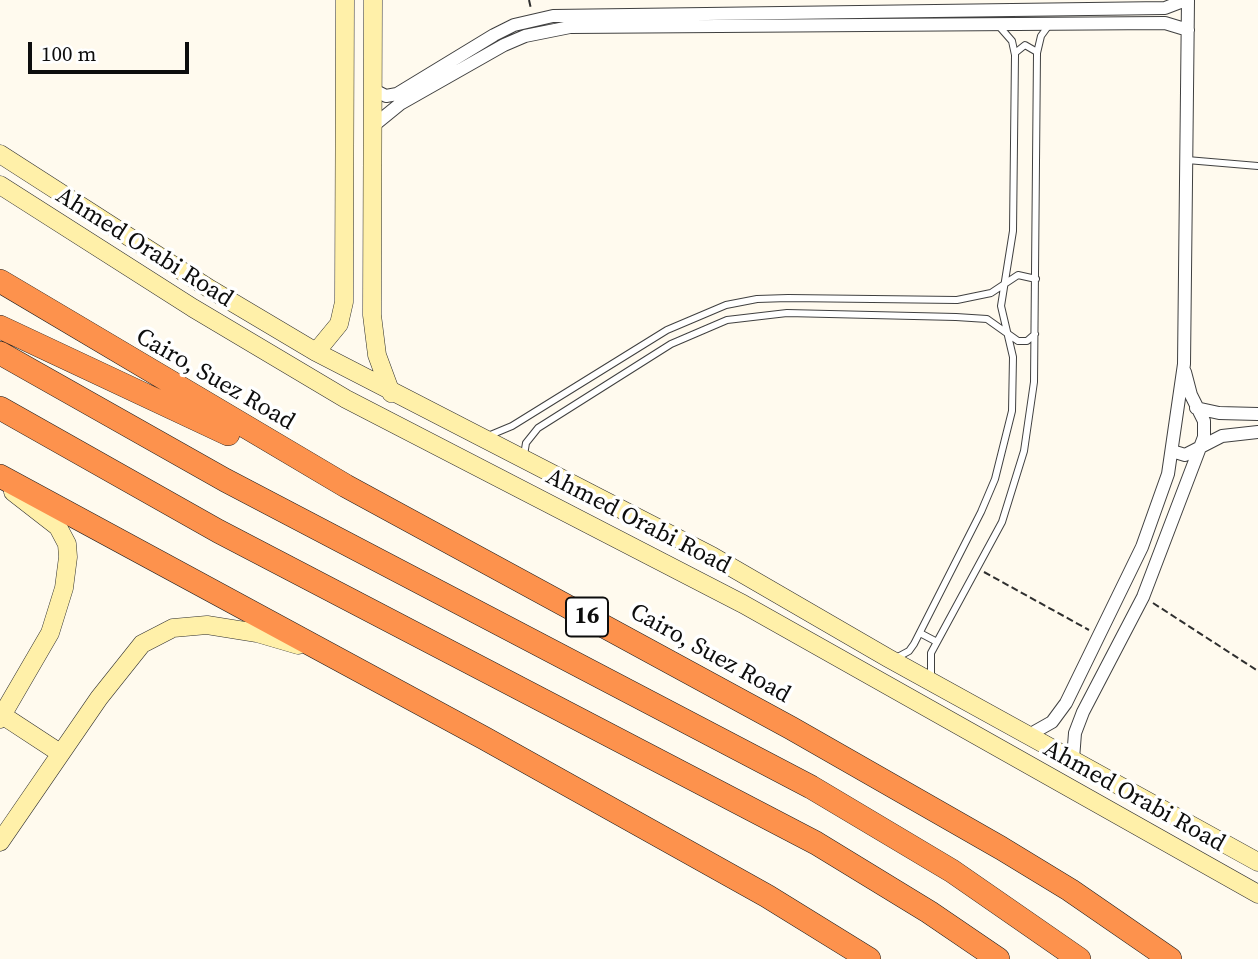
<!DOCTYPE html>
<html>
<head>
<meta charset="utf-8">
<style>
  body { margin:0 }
  #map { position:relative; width:1258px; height:959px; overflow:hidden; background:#fffaee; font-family:"Source Serif 4",serif }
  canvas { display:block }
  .scale { position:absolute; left:28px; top:42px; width:161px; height:32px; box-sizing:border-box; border:4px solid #0d0d0d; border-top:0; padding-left:9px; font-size:21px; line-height:24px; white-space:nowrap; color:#0d0d0d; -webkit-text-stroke:5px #fff; paint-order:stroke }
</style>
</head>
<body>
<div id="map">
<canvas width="1258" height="959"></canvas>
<div class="scale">100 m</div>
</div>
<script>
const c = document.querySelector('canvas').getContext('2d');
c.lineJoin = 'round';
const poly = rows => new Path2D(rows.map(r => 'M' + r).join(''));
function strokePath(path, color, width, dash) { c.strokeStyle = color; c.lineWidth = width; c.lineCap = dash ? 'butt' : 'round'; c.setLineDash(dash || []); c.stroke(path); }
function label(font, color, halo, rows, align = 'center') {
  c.font = font + ' "Source Serif 4",serif'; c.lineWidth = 7; c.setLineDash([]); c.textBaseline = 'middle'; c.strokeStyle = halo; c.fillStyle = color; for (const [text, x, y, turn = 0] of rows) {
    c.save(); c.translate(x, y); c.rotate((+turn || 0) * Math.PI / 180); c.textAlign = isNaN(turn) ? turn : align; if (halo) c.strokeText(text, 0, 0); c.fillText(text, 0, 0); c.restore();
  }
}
const lane = poly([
  [1015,53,1025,45,1037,52],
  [1187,160,1258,166],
  [488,436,512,426,667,330,726,305,757,299,788,298,957,300,991,293,1018,275,1036,279],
  [524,455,526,443,538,428,671,344,727,320,787,313,956,317,987,319,1018,341,1027,341,1035,334],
  [920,633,937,642],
  [896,658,909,651,914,644,981,512,995,479,1012,411,1013,357,1001,306,1013,231,1015,55,1012,41,998,25],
  [931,678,931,653,1002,522,1024,451,1034,382,1037,53,1041,36,1049,25]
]);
const street = poly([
  [372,89,386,96,397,94,494,35,514,25,553,16,1165,8,1186,0],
  [373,126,400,104,504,45,525,36,570,27,1165,23,1188,30],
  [1196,408,1219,413,1258,414],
  [1172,451,1185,455,1222,436,1258,432],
  [1029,735,1052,722,1066,703,1142,547,1168,474,1184,364,1188,0],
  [1073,759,1075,733,1083,712,1143,597,1204,437,1204,421,1191,395,1185,372]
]);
const secondary = poly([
  [373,0,372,315,377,355,391,393],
  [0,154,210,289,316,352,712,556,888,658,1258,862],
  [0,185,193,308,346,399,743,604,1258,894],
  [316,352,339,324,344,302,345,0],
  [2,715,60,753],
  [0,719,50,633,64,588,68,557,67,544,58,527,13,492],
  [0,842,99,698,142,644,173,628,207,625,257,633,298,645]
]);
const highway = poly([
  [0,281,346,486,791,728,1001,848,1070,890,1170,959],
  [0,327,228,434],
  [0,353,225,480,811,787,952,871,1079,959],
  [0,408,218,531,816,843,929,912,998,959],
  [0,476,484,738,767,896,869,959]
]);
strokePath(lane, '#404040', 8);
strokePath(street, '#404040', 14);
strokePath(secondary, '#2f2f2f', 19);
strokePath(highway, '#1e1e1e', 24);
strokePath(poly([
  [529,0,531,9],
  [984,572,1089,630],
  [1153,603,1258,671]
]), '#2f2f2f', 2, [7, 3.5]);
strokePath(lane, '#fff', 6);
strokePath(street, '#fff', 12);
strokePath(secondary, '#fff0a9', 18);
strokePath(highway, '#fd924d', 23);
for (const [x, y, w] of [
  [587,617,42]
]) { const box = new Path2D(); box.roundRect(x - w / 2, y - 19.5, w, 39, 5); c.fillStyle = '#fff'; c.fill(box); strokePath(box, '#0d0d0d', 2); }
label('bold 23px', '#0d0d0d', null, [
  ["16",587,617]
]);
label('24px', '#0d0d0d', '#fff', [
  ["Ahmed Orabi Road",144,248,32],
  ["Cairo, Suez Road",215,380,30],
  ["Ahmed Orabi Road",638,522,27],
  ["Cairo, Suez Road",710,654,29],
  ["Ahmed Orabi Road",1134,797,29]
]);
</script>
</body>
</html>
